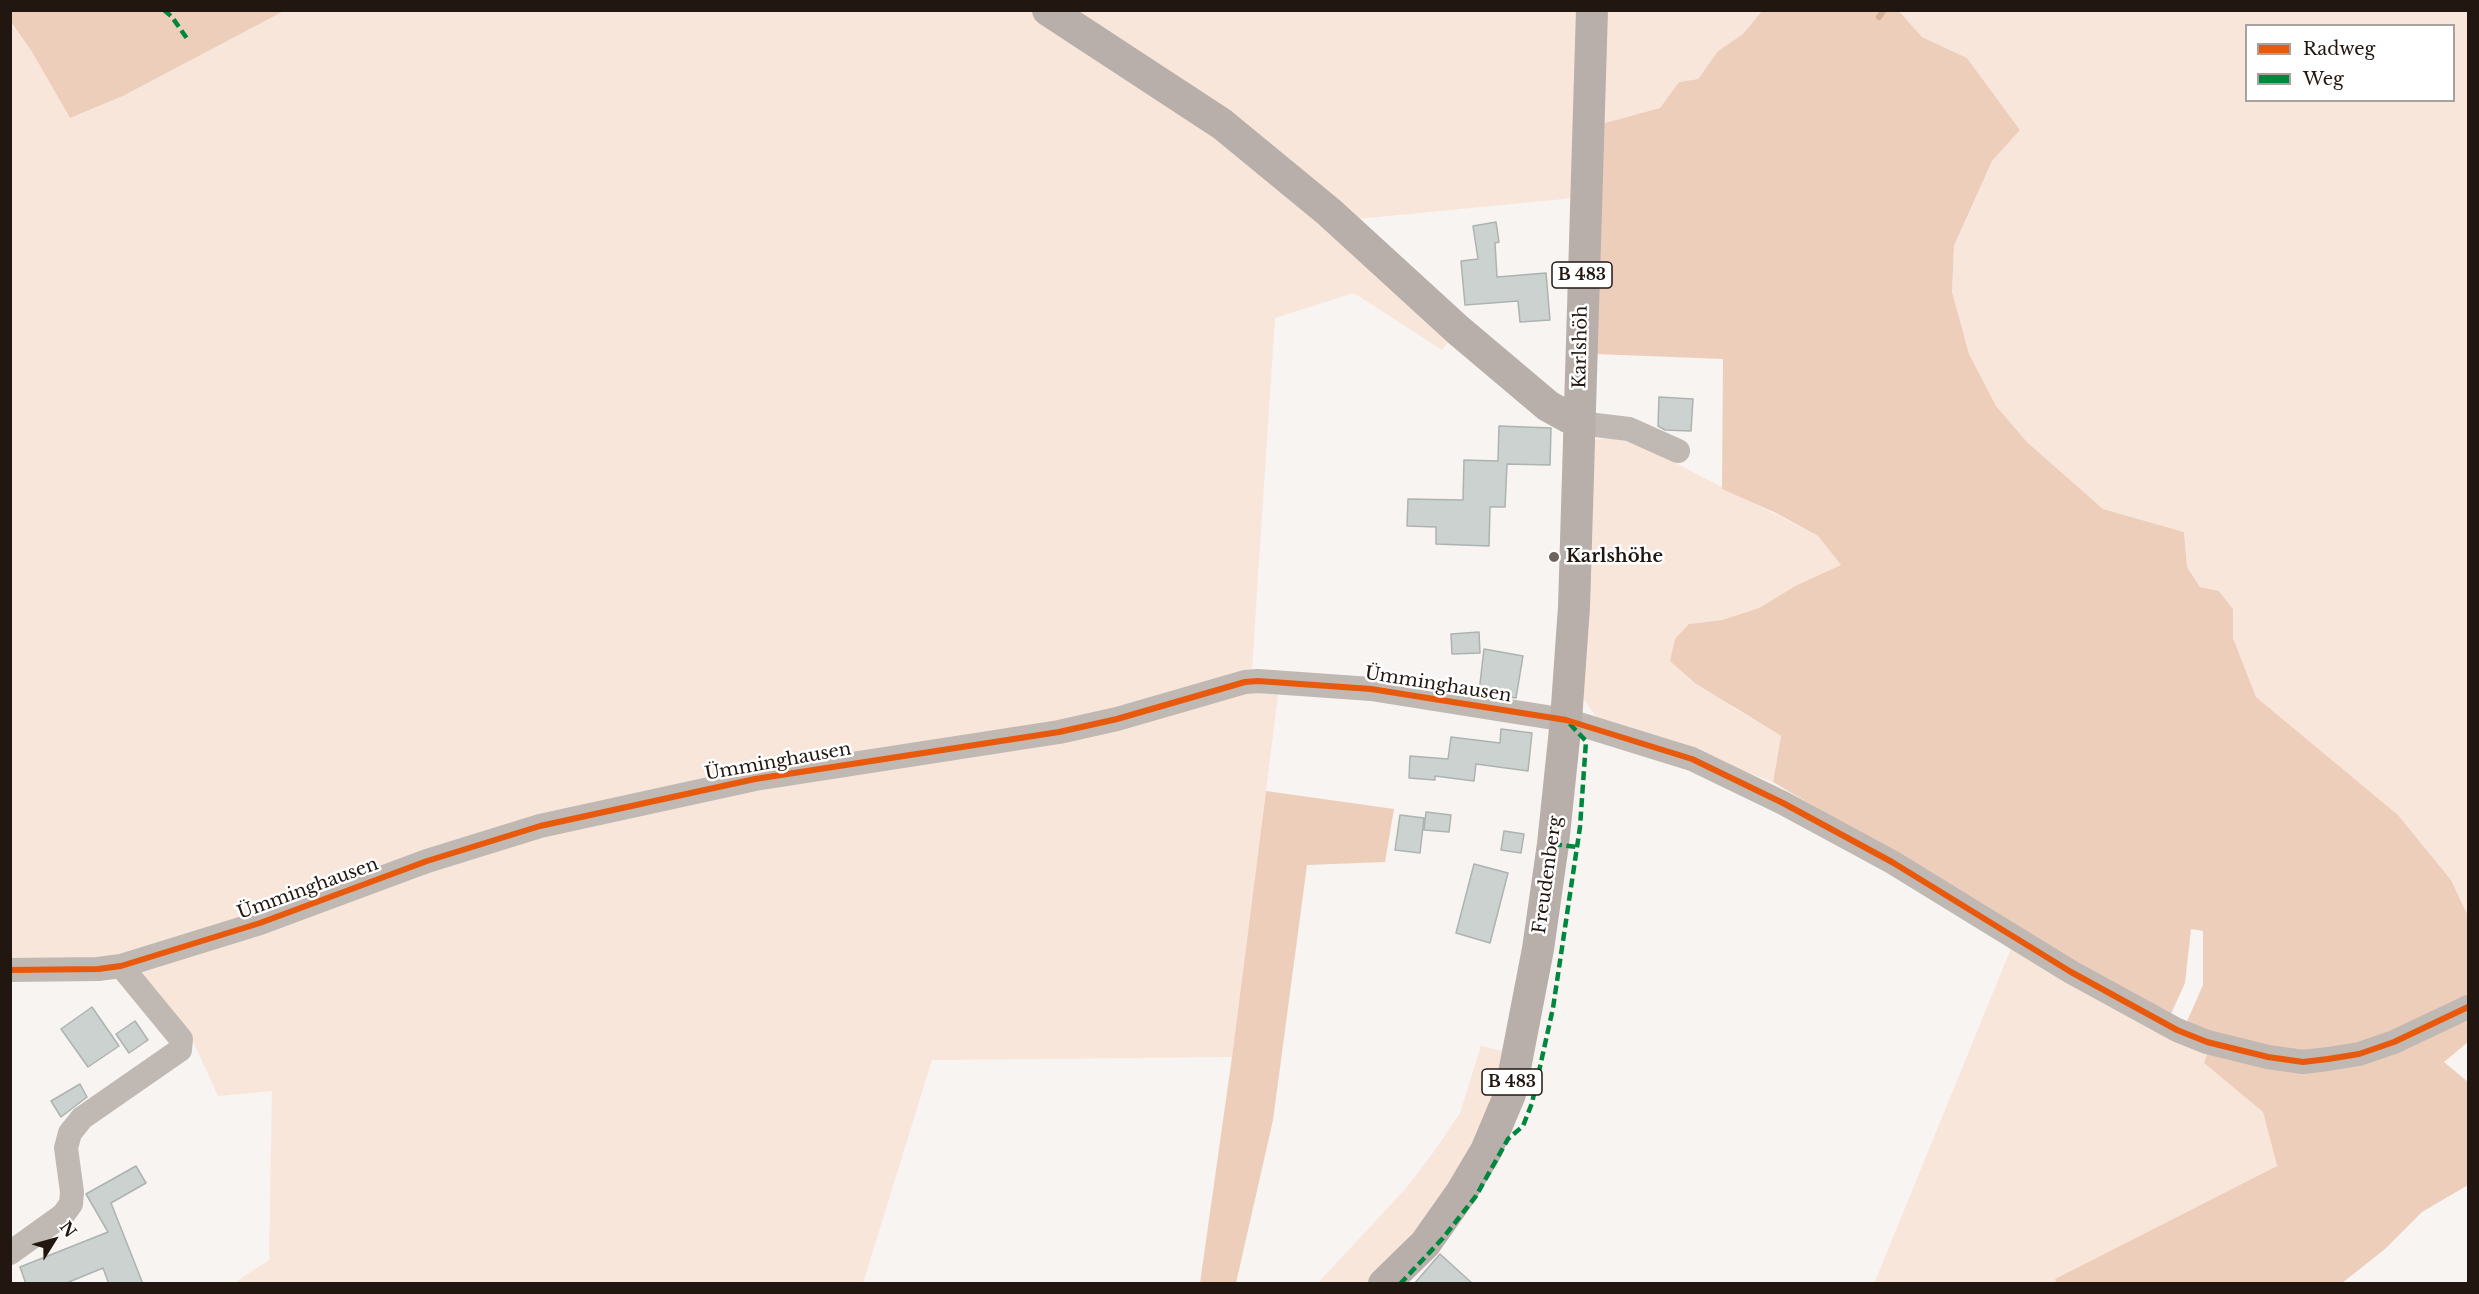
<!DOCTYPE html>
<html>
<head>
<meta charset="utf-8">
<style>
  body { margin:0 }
  #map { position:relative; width:2479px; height:1294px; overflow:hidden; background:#f7f4f2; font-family:"Libre Baskerville",serif }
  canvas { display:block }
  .frame { position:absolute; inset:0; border:12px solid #221710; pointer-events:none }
  .legend { position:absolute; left:2245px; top:24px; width:210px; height:78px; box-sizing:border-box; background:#fff; border:2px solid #a7a29f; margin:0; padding:8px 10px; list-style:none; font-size:18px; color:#221710 }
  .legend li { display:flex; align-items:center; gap:12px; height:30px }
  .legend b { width:30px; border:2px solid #a7a29f }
  .north { position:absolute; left:24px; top:1210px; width:60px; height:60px; -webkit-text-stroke:4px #fff; paint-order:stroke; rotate:53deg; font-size:16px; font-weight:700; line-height:24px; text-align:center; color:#221710 }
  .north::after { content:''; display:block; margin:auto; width:21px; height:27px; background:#221710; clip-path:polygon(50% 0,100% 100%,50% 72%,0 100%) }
</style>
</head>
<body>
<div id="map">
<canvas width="2479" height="1294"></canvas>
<div class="frame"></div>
<ul class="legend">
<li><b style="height:8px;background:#e8590c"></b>Radweg</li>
<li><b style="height:8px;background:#00873e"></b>Weg</li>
</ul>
<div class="north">N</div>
</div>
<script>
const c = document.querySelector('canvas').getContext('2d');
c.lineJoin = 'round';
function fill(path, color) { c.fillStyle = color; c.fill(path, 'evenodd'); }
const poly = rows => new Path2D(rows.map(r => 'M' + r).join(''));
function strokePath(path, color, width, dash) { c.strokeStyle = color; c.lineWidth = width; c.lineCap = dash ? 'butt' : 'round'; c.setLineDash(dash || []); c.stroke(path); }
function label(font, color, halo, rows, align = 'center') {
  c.font = font + ' "Libre Baskerville",serif'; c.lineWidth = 5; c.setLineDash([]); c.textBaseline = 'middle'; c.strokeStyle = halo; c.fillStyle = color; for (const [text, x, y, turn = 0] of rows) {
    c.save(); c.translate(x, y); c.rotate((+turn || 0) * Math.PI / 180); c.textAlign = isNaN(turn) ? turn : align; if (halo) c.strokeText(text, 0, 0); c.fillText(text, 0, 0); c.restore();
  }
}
fill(poly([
  [284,11,1048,11,1113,52,1458,330,1442,350,1354,293,1275,318,1252,669,1279,688,1232,1057,932,1060,863,1283,234,1283,269,1260,272,1091,218,1096,188,1030,121,966,11,970,10,22,32,52,70,118,123,96],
  [1055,11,1579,11,1574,198,1347,220],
  [1603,11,1762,11,1743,34,1718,51,1698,79,1679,82,1660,108,1601,124],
  [1899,11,2468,11,2468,916,2451,880,2398,815,2256,697,2233,638,2233,609,2219,591,2200,587,2187,567,2184,532,2103,509,2027,442,1996,406,1969,354,1952,292,1954,247,1992,161,2020,130,1967,58,1922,37],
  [2246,26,2454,26,2454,100,2246,100],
  [1612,437,1642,446,1818,536,1841,565,1797,585,1759,608,1722,620,1689,624,1732,707,1781,736,1773,782,1597,718,1583,698,1594,440],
  [2014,941,2209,1047,2204,1063,2263,1112,2277,1166,2055,1279,2056,1283,1874,1284],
  [1481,1046,1511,1053,1479,1147,1425,1221,1366,1283,1317,1284,1407,1187,1435,1150,1460,1113]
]), '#f9e6da');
fill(poly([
  [10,11,11,10,284,11,123,96,70,118,32,52,11,22],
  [1762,11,1899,11,1922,37,1967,58,2020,130,1992,161,1954,246,1952,292,1969,354,1996,406,2027,442,2103,509,2184,532,2187,567,2200,587,2219,591,2233,609,2233,638,2256,697,2398,815,2451,880,2468,916,2468,1042,2444,1062,2468,1082,2468,1185,2422,1212,2385,1249,2342,1283,2056,1283,2055,1279,2277,1166,2263,1112,2204,1063,2212,1040,2185,1026,2203,985,2203,931,2191,929,2185,983,2169,1018,1773,782,1781,736,1695,683,1670,661,1675,639,1689,624,1722,620,1759,608,1797,585,1841,565,1818,536,1776,513,1722,489,1723,359,1595,354,1601,124,1660,108,1679,82,1698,79,1718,51,1743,34],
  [1266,791,1394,809,1385,862,1307,865,1273,1120,1236,1283,1200,1283,1232,1057]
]), '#edceba');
strokePath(poly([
  [1879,17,1884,10]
]), '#d6b199', 6);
const building = poly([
  [1496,222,1499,242,1495,243,1497,277,1546,273,1550,320,1520,322,1518,301,1465,305,1461,261,1478,259,1473,226,1496,222],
  [1659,397,1693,399,1691,431,1665,430,1658,426,1659,397],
  [1499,426,1551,428,1550,465,1507,464,1505,507,1490,507,1489,546,1436,544,1436,527,1407,526,1408,499,1463,500,1464,460,1498,461,1499,426],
  [1479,632,1480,653,1452,654,1451,634,1479,632],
  [1484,649,1523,656,1516,698,1479,692,1484,649],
  [1501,729,1532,733,1528,771,1476,764,1474,781,1435,776,1435,780,1409,778,1410,756,1448,759,1451,737,1500,743,1501,729],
  [1426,812,1451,815,1449,832,1424,830,1426,812],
  [1400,815,1424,818,1420,853,1395,850,1400,815],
  [1504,831,1524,834,1521,853,1501,850,1504,831],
  [1474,864,1508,873,1490,943,1456,933,1474,864],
  [92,1007,119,1046,88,1067,61,1029,92,1007],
  [135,1021,148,1040,129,1053,116,1034,135,1021],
  [80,1084,87,1097,61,1117,51,1101,80,1084],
  [136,1166,146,1183,111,1203,143,1284,109,1284,103,1268,64,1284,26,1284,20,1267,108,1232,86,1194,136,1166],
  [1440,1254,1473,1284,1414,1284,1440,1254]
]);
fill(building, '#ccd2d0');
strokePath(building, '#adb3b1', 1.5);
strokePath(poly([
  [1579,423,1629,429,1678,451],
  [10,970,98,969,121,966,260,923,427,861,540,826,755,779,1059,732,1117,719,1245,682,1258,681,1371,689,1566,720,1692,759,1783,803,1892,862,2071,972,2177,1030,2207,1042,2268,1057,2303,1062,2328,1059,2359,1054,2394,1042,2468,1007],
  [10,1253,63,1215,71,1204,72,1192,66,1148,70,1133,82,1118,180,1050,181,1039,121,966]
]), '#c0b8b3', 24);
strokePath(poly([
  [1048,10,1222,124,1329,212,1458,330,1548,406,1579,423],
  [1384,1284,1425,1244,1461,1193,1486,1151,1510,1094,1538,949,1553,844,1566,720,1574,607,1592,10]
]), '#b8afaa', 32);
strokePath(poly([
  [164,10,172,17,188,40],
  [1553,844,1577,847],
  [1400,1284,1443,1238,1476,1196,1508,1139,1523,1126,1532,1103,1553,1008,1580,827,1586,741,1568,722]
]), '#00873e', 4.5, [9, 4.5]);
strokePath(poly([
  [10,970,98,969,121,966,260,923,427,861,540,826,755,779,1059,732,1117,719,1245,682,1258,681,1371,689,1566,720,1692,759,1783,803,1892,862,2071,972,2177,1030,2207,1042,2268,1057,2303,1062,2328,1059,2359,1054,2394,1042,2468,1007]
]), '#e8590c', 6);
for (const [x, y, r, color] of [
  [1554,557,6,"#6d645f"]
]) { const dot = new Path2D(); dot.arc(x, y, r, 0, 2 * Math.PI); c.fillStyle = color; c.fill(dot); strokePath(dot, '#fff', 2); }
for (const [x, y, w] of [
  [1582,275,60],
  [1512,1082,60]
]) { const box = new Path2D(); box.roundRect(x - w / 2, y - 13, w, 26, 4.5); c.fillStyle = '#fff'; c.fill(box); strokePath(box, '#221710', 1.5); }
label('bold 16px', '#221710', null, [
  ["B 483",1582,275],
  ["B 483",1512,1082]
]);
label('18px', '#221710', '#fff', [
  ["Karlshöh",1581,347,-89],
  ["Ümminghausen",1438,685,9],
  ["Ümminghausen",778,762,-10],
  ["Freudenberg",1548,875,-82],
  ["Ümminghausen",308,889,-20]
]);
label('bold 18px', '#221710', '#fff', [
  ["Karlshöhe",1566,557]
], 'left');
</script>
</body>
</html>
